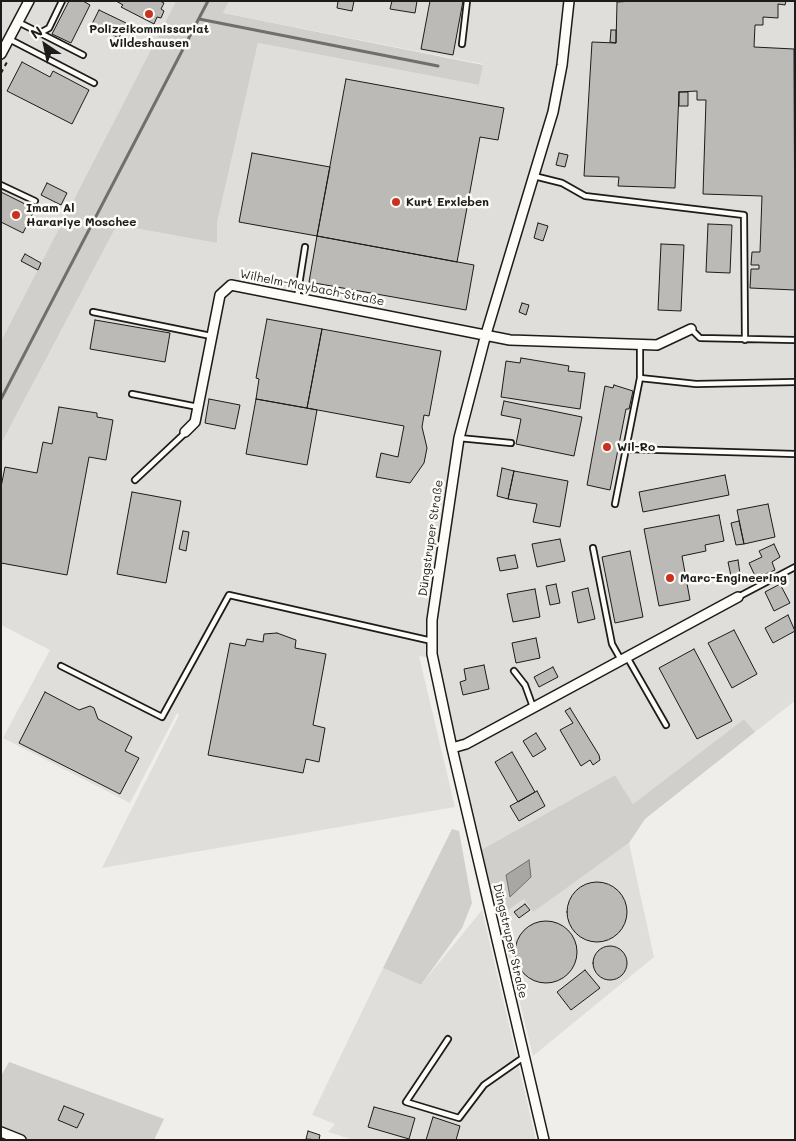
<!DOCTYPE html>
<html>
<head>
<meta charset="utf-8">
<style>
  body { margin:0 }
  #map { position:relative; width:796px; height:1141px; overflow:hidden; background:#f0eeea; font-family:Mali,sans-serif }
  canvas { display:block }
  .frame { position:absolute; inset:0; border:2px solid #1c1c1c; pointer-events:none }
  .north { position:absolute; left:20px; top:20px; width:50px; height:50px; -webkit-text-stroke:4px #fdfcf7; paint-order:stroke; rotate:326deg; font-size:14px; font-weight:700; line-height:20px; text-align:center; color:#1c1c1c }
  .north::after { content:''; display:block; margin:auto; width:18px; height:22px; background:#1c1c1c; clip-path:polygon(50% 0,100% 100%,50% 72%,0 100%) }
</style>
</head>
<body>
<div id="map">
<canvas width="796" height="1141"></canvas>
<div class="frame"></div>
<div class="north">N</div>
</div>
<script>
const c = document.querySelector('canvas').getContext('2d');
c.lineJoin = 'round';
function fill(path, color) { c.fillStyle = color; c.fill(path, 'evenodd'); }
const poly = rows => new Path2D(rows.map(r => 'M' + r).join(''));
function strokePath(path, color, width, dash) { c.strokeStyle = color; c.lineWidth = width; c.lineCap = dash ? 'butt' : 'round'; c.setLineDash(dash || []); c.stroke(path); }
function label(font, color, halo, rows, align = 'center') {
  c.font = font + ' Mali,sans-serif'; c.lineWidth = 5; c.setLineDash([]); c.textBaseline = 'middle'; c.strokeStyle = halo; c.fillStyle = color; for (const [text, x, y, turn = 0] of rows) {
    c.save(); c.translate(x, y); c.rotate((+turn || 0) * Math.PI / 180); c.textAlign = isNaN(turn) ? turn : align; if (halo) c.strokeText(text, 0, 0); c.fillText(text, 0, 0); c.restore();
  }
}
fill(poly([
  [1,1,176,1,1,341],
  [229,1,795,1,795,701,755,732,744,719,633,804,615,775,481,850,438,659,419,656,455,807,102,868,179,715,177,713,130,803,3,738,50,650,1,625,1,444,117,225,217,243,217,223,258,43,479,85,483,64,223,13],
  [629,843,654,957,533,1056,499,917,524,899,533,911],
  [482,910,536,1140,354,1140,328,1132,335,1124,312,1115,383,968,421,985]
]), '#e0deda');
fill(poly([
  [176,1,229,1,223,13,483,65,479,85,258,43,217,223,217,243,117,225,1,444,1,341],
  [744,719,755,732,645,819,629,843,533,912,524,899,499,917,481,850,615,775,633,804],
  [452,829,459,831,472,903,462,928,421,985,383,968],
  [9,1062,164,1119,154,1140,28,1140,1,1129,1,1076]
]), '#d0cfcc');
const water = poly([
  [529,860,531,877,510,897,506,875,529,860]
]);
fill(water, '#a8a7a3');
strokePath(water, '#706f6d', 1);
strokePath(poly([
  [199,19,438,66],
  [1,399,208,1]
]), '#706f6d', 3);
const building = poly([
  [69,1,83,1,90,5,71,43,52,34,69,1],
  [116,1,160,1,164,3,161,9,164,11,161,18,157,17,154,24,121,7,123,5,116,1],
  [338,1,354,1,352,11,337,8,338,1],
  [392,1,417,1,415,13,390,9,392,1],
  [430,1,463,1,453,55,421,49,430,1],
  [634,1,786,1,785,5,778,4,778,18,763,17,763,25,755,25,754,47,794,49,795,290,750,288,751,269,759,269,759,265,751,265,752,252,760,252,762,196,703,194,706,100,697,100,697,91,679,92,675,188,618,186,619,177,584,176,592,42,616,43,617,2,634,1],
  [99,10,126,23,119,38,92,24,99,10],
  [611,30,616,30,616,43,610,42,611,30],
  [22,62,50,77,53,71,89,90,72,124,7,91,22,62],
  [346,79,504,108,498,140,480,137,457,262,317,236,346,79],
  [679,92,688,92,688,106,679,106,679,92],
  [252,153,330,167,317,236,239,222,252,153],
  [559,153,568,155,565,167,556,165,559,153],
  [47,183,67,193,61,205,41,195,47,183],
  [1,192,35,209,23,233,1,222,1,192],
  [538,223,548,226,543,241,534,238,538,223],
  [708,224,732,225,730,273,706,272,708,224],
  [317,236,474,265,466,310,309,282,317,236],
  [661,244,684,245,681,311,658,310,661,244],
  [25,254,41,263,38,270,21,261,25,254],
  [522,303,529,305,526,315,519,312,522,303],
  [267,319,322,329,307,408,256,399,259,379,256,378,267,319],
  [95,320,170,333,165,362,90,349,95,320],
  [322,329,441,351,429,416,424,415,422,427,427,448,424,463,410,483,376,477,381,453,398,457,404,426,307,408,322,329],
  [521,358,569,366,568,371,585,373,580,409,501,397,506,361,520,363,521,358],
  [614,385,633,391,629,409,626,409,610,490,587,485,605,386,613,388,614,385],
  [209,399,240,405,235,429,205,423,209,399],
  [256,399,317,410,307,465,246,454,256,399],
  [504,401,582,417,574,456,516,444,521,419,501,415,504,401],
  [59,407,97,413,97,417,113,420,106,460,89,457,67,575,1,563,1,487,5,467,37,473,43,442,52,444,59,407],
  [502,468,514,471,508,499,497,496,502,468],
  [514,471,568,481,560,527,533,522,537,504,508,499,514,471],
  [725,475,729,495,643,512,639,492,725,475],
  [132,492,181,501,166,583,117,574,132,492],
  [768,504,775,537,744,544,737,510,768,504],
  [719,515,724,541,705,545,706,551,682,556,690,600,659,606,644,529,719,515],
  [739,521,744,544,736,545,731,523,739,521],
  [183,531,189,532,186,551,179,549,183,531],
  [560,539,565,561,537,567,532,544,560,539],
  [774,544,780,557,772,562,775,570,756,578,749,563,762,557,759,551,774,544],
  [630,551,643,617,615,623,602,557,630,551],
  [515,555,518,568,500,571,497,558,515,555],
  [738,560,740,574,731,576,728,562,738,560],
  [556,584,560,603,550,605,546,586,556,584],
  [780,584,790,603,774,611,765,592,780,584],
  [588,588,595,619,578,623,572,592,588,588],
  [535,589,540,617,513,622,507,594,535,589],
  [788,615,795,631,773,643,765,628,788,615],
  [734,630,757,674,732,688,708,643,734,630],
  [277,633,296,640,295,648,326,654,313,725,325,728,319,762,306,759,303,773,208,755,230,643,245,646,247,639,263,642,264,634,277,633],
  [536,638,540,658,516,663,512,643,536,638],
  [694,649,732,721,697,739,659,668,694,649],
  [484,665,489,689,463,695,460,682,466,680,464,669,484,665],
  [553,667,558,677,539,687,534,677,553,667],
  [45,692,79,710,90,706,94,708,98,719,132,737,125,751,139,758,120,794,19,743,45,692],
  [570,708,599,755,600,760,593,765,590,760,581,766,560,730,573,723,565,711,570,708],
  [536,733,546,749,533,757,523,741,536,733],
  [512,752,535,792,518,802,495,762,512,752],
  [537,791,545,806,519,821,510,806,537,791],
  '567 912a30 30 0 1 1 60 0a30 30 0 1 1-60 0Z',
  [525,904,530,910,519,918,514,912,525,904],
  '515 952a31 31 0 1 1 62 0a31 31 0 1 1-62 0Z',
  '593 963a17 17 0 1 1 34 0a17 17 0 1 1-34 0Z',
  [585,970,600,988,571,1010,557,992,585,970],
  [64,1106,84,1114,77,1128,58,1120,64,1106],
  [374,1107,415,1118,409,1139,368,1127,374,1107],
  [433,1117,460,1126,456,1140,426,1140,433,1117],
  [308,1131,320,1135,319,1140,306,1139,308,1131]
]);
fill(building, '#bbbab6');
strokePath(building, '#1c1c1c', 1);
const service = poly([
  [18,22,40,33,49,28,62,1],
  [40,33,83,55],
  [9,39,94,83],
  [462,44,467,1],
  [534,176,562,183,585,196,744,215,745,340],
  [1,185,35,201],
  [297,298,305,247],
  [93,312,211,336],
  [691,329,700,338,795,340],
  [640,378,696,384,795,382],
  [132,394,198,407],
  [459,438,511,443],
  [626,449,795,454],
  [135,480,185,433],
  [615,504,640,378,640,344],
  [593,548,612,644,621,660],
  [738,597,795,567],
  [627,657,666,725],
  [61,666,162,717,229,595,432,641],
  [514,671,525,685,533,707],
  [448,1039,406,1102,459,1118,484,1085,524,1057]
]);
const minor = poly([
  [1,54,29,1],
  [185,432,195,422,220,295,231,285,510,340,657,345,691,329],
  [452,748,466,744,738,597],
  [1,1132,21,1140],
  [544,1140,452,748,432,654,432,620,459,438,486,334,553,112,562,65,569,1]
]);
strokePath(service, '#1c1c1c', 8);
strokePath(minor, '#1c1c1c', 12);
strokePath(poly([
  [1,73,7,62]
]), '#1c1c1c', 2, [4, 4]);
strokePath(service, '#fdfcf7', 4.5);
strokePath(minor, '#fdfcf7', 9);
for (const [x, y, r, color] of [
  [149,14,5,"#c8321e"],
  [396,202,5,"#c8321e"],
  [16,215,5,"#c8321e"],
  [607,447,5,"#c8321e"],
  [670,578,5,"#c8321e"]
]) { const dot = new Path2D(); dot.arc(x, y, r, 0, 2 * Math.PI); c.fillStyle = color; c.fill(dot); strokePath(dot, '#fdfcf7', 2); }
label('bold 12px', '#1c1c1c', '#fdfcf7', [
  ["Polizeikommissariat",149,29,"center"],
  ["Wildeshausen",149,43,"center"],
  ["Kurt Erxleben",406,202],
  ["Imam Al",26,208],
  ["Harariye Moschee",26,222],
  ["Wil-Ro",617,447],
  ["Marc-Engineering",680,578]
], 'left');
label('12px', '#1c1c1c', '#fdfcf7', [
  ["Wilhelm-Maybach-Straße",312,288,11],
  ["Düngstruper Straße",431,538,-82],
  ["Düngstruper Straße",510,941,77]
]);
</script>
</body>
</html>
